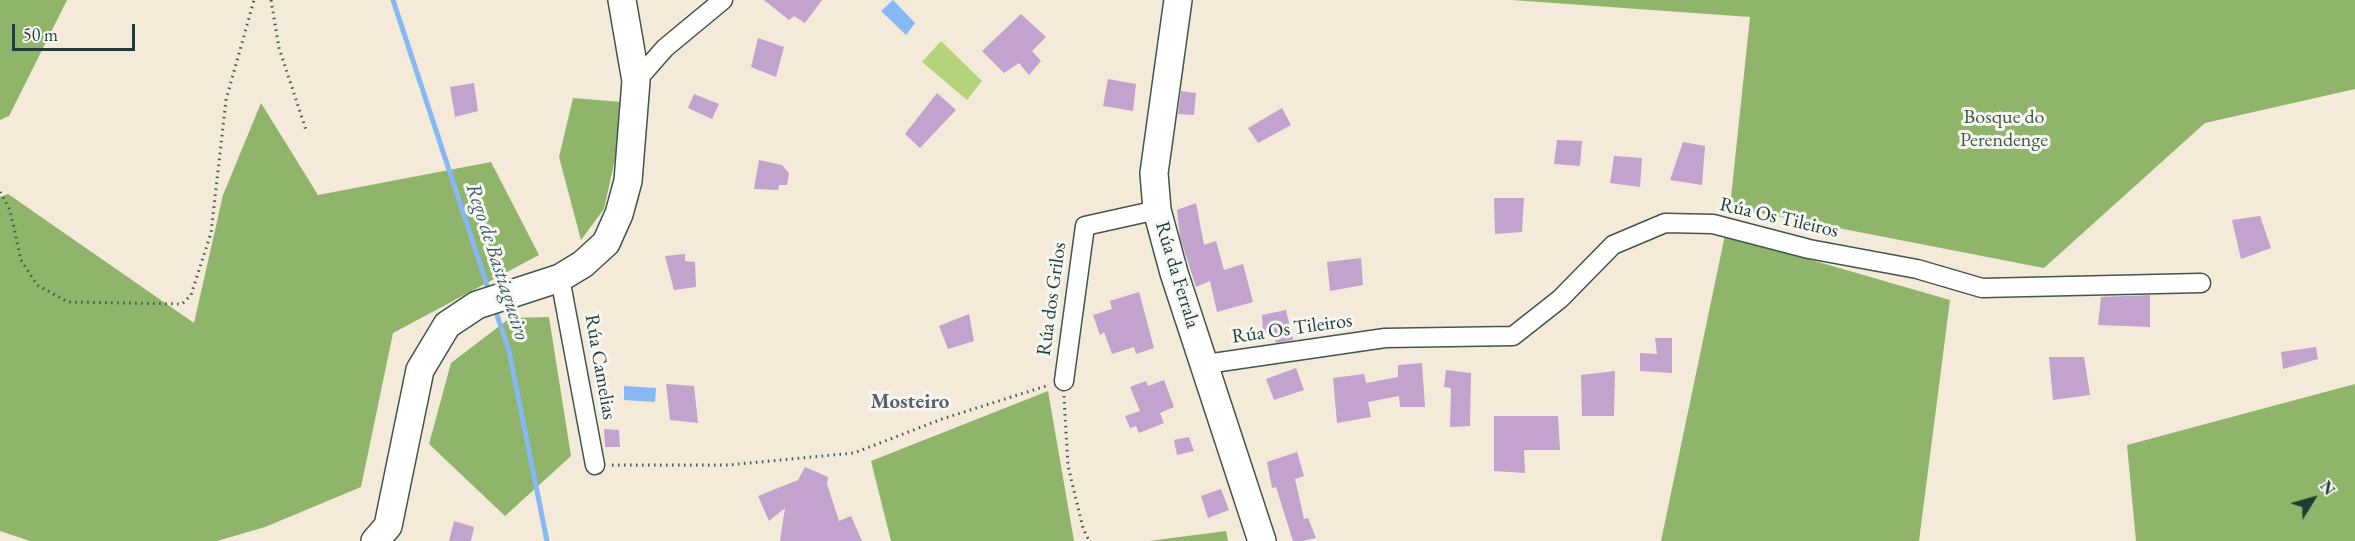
<!DOCTYPE html>
<html>
<head>
<meta charset="utf-8">
<style>
  body { margin:0 }
  #map { position:relative; width:2355px; height:541px; overflow:hidden; background:#f3ead9; font-family:"EB Garamond",serif }
  canvas { display:block }
  .north { position:absolute; left:2283px; top:469px; width:60px; height:60px; -webkit-text-stroke:4px #f6f6f2; paint-order:stroke; rotate:53deg; font-size:16px; font-weight:700; line-height:24px; text-align:center; color:#1f3d34 }
  .north::after { content:''; display:block; margin:auto; width:21px; height:27px; background:#1f3d34; clip-path:polygon(50% 0,100% 100%,50% 72%,0 100%) }
  .scale { position:absolute; left:12px; top:24px; width:123px; height:27px; box-sizing:border-box; border:3px solid #1f3d34; border-top:0; padding-left:8px; font-size:18px; line-height:21px; white-space:nowrap; color:#1f3d34; -webkit-text-stroke:4px #f6f6f2; paint-order:stroke }
</style>
</head>
<body>
<div id="map">
<canvas width="2355" height="541"></canvas>
<div class="north">N</div>
<div class="scale">50 m</div>
</div>
<script>
const c = document.querySelector('canvas').getContext('2d');
c.lineJoin = 'round';
function fill(path, color) { c.fillStyle = color; c.fill(path, 'evenodd'); }
const poly = rows => new Path2D(rows.map(r => 'M' + r).join(''));
function strokePath(path, color, width, dash) { c.strokeStyle = color; c.lineWidth = width; c.lineCap = dash ? 'butt' : 'round'; c.setLineDash(dash || []); c.stroke(path); }
function label(font, color, halo, rows, align = 'center') {
  c.font = font + ' "EB Garamond",serif'; c.lineWidth = 6; c.setLineDash([]); c.textBaseline = 'middle'; c.strokeStyle = halo; c.fillStyle = color; for (const [text, x, y, turn = 0] of rows) {
    c.save(); c.translate(x, y); c.rotate((+turn || 0) * Math.PI / 180); c.textAlign = isNaN(turn) ? turn : align; if (halo) c.strokeText(text, 0, 0); c.fillText(text, 0, 0); c.restore();
  }
}
fill(poly([
  [941,41,982,81,967,100,922,62]
]), '#b5d37a');
fill(poly([
  [0,0,67,0,9,116,0,120],
  [1512,0,2355,0,2355,89,2205,123,2044,268,1730,207,1750,17],
  [573,98,622,102,615,159,604,209,581,240,559,157],
  [261,103,318,195,491,162,539,255,393,333,361,487,265,527,217,541,30,541,0,531,0,197,8,194,194,323,223,195],
  [1725,235,1950,300,1919,541,1661,541],
  [549,317,571,456,505,516,429,444,451,363,510,318],
  [2355,384,2355,541,2136,541,2127,445],
  [1048,391,1074,541,891,541,871,461],
  [1226,531,1228,541,1149,541]
]), '#90b56a');
fill(poly([
  [893,0,915,23,906,35,881,11],
  [624,386,656,388,655,402,624,400]
]), '#86b9f3');
strokePath(poly([
  [393,0,490,294],
  [495,309,509,351,547,541]
]), '#86b9f3', 5);
fill(poly([
  [764,0,822,0,805,23,794,16,789,20],
  [1021,14,1046,37,1032,51,1041,61,1029,75,1019,63,1004,73,982,51],
  [758,38,784,47,776,77,751,67],
  [1108,79,1136,84,1133,111,1103,106],
  [474,83,478,111,455,117,450,87],
  [1181,91,1196,93,1194,115,1178,114],
  [937,93,956,110,920,148,905,134],
  [694,94,719,104,712,119,688,108],
  [1282,108,1291,125,1258,143,1248,128],
  [1557,140,1582,141,1580,166,1554,164],
  [1683,142,1705,146,1702,185,1670,180],
  [1614,156,1642,158,1640,187,1610,183],
  [759,160,782,165,789,173,787,185,779,185,778,190,754,189],
  [1494,198,1524,198,1522,232,1495,234],
  [1196,203,1204,245,1216,241,1224,270,1243,264,1253,302,1217,312,1210,281,1196,287,1180,237,1177,210],
  [2260,216,2271,248,2241,259,2232,220],
  [685,254,685,261,695,262,696,287,674,290,665,256],
  [1361,258,1363,285,1330,291,1327,262],
  [1139,292,1154,348,1136,354,1134,347,1112,354,1104,332,1100,335,1093,315,1112,309,1110,301],
  [2150,295,2150,327,2098,325,2101,297],
  [1286,310,1293,340,1276,343,1273,331,1263,334,1262,315],
  [969,314,974,341,948,349,939,326],
  [1655,338,1672,338,1672,373,1640,371,1640,353,1657,354],
  [2316,347,2318,359,2283,369,2281,352],
  [2049,357,2084,357,2090,395,2053,400],
  [1422,363,1425,407,1400,407,1399,396,1368,402,1371,417,1337,423,1333,378,1364,374,1366,383,1398,377,1398,365],
  [1296,368,1304,390,1274,400,1266,379],
  [1446,370,1471,373,1470,426,1450,427,1451,388,1444,387],
  [1615,371,1614,416,1582,416,1581,375],
  [1164,380,1174,407,1160,413,1164,423,1139,433,1136,426,1130,428,1125,416,1140,411,1130,387,1146,381,1148,386],
  [666,384,694,386,698,423,670,420],
  [1494,416,1558,416,1560,450,1524,450,1525,473,1494,471],
  [604,429,619,430,620,447,605,447],
  [1189,437,1194,451,1177,455,1174,440],
  [1297,452,1304,476,1295,479,1304,519,1308,518,1316,538,1302,541,1293,541,1276,487,1272,488,1267,462],
  [805,467,828,477,827,484,839,521,851,516,862,541,780,541,785,508,769,521,758,496,798,480],
  [1221,489,1229,510,1208,518,1201,496],
  [454,521,474,527,471,541,449,541]
]), '#c1a3cd');
const street = poly([
  [636,81,665,48,723,0],
  [560,278,595,465],
  [1206,364,1385,338,1513,336,1560,299,1613,245,1665,223,1713,224,1809,249,1917,269,1982,288,2201,283],
  [1064,381,1085,226,1157,210]
]);
const secondary = poly([
  [1178,0,1154,173,1157,210,1174,273,1262,541],
  [375,541,388,526,420,370,447,325,477,305,560,278,583,264,606,243,619,214,628,181,636,81,622,0]
]);
strokePath(street, '#3f574d', 21);
strokePath(secondary, '#3f574d', 30);
strokePath(poly([
  [271,0,279,48,306,130],
  [0,192,10,210,21,260,37,285,68,302,182,304,191,295,211,233,226,100,254,0],
  [1064,396,1068,466,1083,528,1089,541],
  [612,465,728,465,854,453,942,419,1049,385]
]), '#3f574d', 3, [1.5, 4.5]);
strokePath(street, '#fff', 18);
strokePath(secondary, '#fff', 27);
label('20px', '#3d5b42', '#f6f6f2', [
  ["Bosque do",2004,118],
  ["Perendenge",2004,141]
]);
label('20px', '#1f3d34', '#f6f6f2', [
  ["Rúa Os Tileiros",1779,218,13],
  ["Rúa da Ferrala",1177,275,73],
  ["Rúa dos Grilos",1052,299,-82],
  ["Rúa Os Tileiros",1292,329,-8],
  ["Rúa Camelias",600,367,80]
]);
label('italic 21px', '#395c64', '#f6f6f2', [
  ["Rego de Bastiagueiro",497,262,72]
]);
label('bold 21px', '#58616a', '#f6f6f2', [
  ["Mosteiro",910,402]
]);
</script>
</body>
</html>
